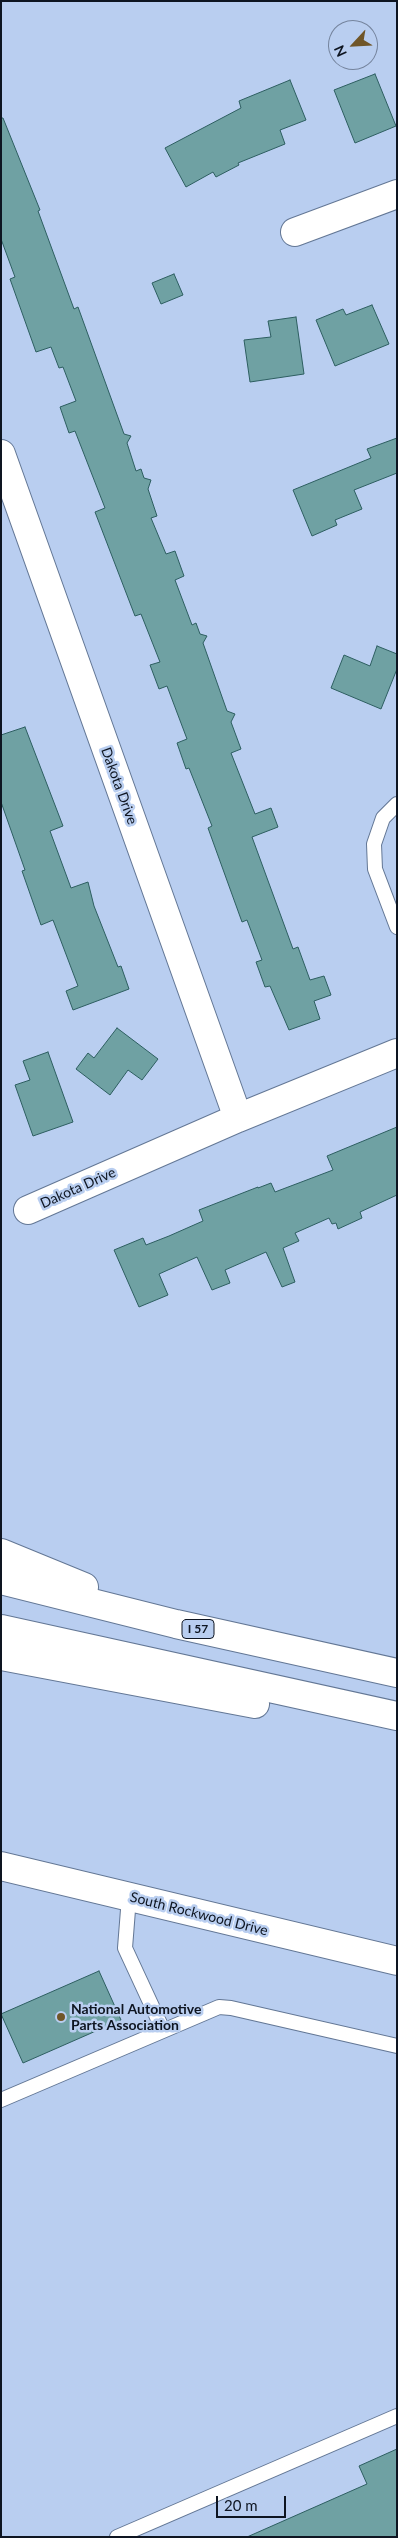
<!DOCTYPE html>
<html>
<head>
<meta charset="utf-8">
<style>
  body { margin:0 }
  #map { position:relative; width:398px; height:2538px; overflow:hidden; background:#b9cef0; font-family:Lato,sans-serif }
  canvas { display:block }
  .frame { position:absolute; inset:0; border:2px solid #0e1521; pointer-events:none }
  .north { position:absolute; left:328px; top:20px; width:50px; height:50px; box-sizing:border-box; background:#b9cef0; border:1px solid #75849d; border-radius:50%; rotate:245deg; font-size:14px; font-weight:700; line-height:20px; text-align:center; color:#0e1521 }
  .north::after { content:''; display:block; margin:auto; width:18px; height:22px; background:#705628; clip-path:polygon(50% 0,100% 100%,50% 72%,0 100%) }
  .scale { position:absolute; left:216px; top:2496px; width:70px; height:22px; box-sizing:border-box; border:2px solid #0e1521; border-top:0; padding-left:6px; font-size:15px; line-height:18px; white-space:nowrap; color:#0e1521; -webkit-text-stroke:4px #b9cef0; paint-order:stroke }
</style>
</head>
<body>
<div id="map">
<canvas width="398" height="2538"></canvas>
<div class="frame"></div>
<div class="north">N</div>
<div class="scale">20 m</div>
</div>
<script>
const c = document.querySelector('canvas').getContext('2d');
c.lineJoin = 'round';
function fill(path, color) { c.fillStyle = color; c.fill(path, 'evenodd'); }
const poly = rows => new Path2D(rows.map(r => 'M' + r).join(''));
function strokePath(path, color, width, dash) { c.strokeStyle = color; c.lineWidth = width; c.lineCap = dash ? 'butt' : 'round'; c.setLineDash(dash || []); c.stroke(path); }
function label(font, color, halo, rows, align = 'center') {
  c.font = font + ' Lato,sans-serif'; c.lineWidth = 5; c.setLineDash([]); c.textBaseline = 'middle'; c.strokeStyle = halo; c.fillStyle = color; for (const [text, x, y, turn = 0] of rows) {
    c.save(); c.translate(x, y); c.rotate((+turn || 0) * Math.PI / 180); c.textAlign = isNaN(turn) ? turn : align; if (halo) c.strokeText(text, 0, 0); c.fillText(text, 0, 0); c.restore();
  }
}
const building = poly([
  [375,74,396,126,355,143,334,90,375,74],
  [290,80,306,120,280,130,285,144,238,163,239,165,216,177,213,172,186,187,165,148,241,108,239,101,290,80],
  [1,118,3,118,40,210,38,211,74,309,78,307,124,434,131,436,127,443,136,471,141,469,144,478,151,480,148,489,157,516,151,518,166,554,175,551,184,576,175,580,192,625,196,623,200,634,207,636,203,643,227,711,235,714,231,722,241,749,231,753,255,814,271,808,278,827,252,837,293,949,298,947,310,980,324,976,331,995,314,1001,320,1019,289,1030,270,986,265,987,256,962,262,960,247,920,242,922,208,828,212,826,189,768,186,769,177,743,187,739,167,686,159,689,150,665,160,662,141,614,135,616,95,512,105,508,75,431,69,433,60,407,76,401,63,367,59,368,51,347,36,352,10,279,15,277,1,239,1,118],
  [174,274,183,295,161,304,152,283,174,274],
  [372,305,389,344,335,366,316,320,343,309,346,315,372,305],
  [296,317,304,374,250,382,244,340,271,337,268,321,296,317],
  [397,438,397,473,354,490,362,509,335,520,337,525,312,536,293,490,371,458,367,449,397,438],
  [377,646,397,654,397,669,381,709,331,688,344,655,370,666,377,646],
  [25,727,63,826,50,831,71,888,88,882,94,906,118,967,121,966,129,989,73,1010,66,991,78,986,53,920,41,925,22,871,25,870,1,802,1,735,25,727],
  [117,1028,158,1059,142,1080,128,1070,110,1095,76,1069,88,1053,94,1058,117,1028],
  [48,1052,73,1122,33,1136,15,1085,30,1080,23,1061,48,1052],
  [397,1127,397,1195,360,1212,362,1218,338,1229,336,1223,332,1224,329,1218,295,1233,299,1241,283,1248,295,1282,282,1287,266,1252,225,1270,230,1283,212,1290,197,1257,159,1274,168,1295,139,1307,114,1250,143,1238,146,1245,169,1236,203,1221,199,1210,258,1187,258,1188,271,1183,275,1192,333,1170,327,1156,397,1127],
  [99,1971,121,2020,23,2063,1,2014,99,1971],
  [397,2449,397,2537,247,2537,367,2484,359,2466,397,2449]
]);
fill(building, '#6fa1a3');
strokePath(building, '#2d5e60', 1);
const service = poly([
  [397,804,383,818,374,844,375,869,397,927],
  [129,1897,125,1948,163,2030],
  [1,2100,219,2007,231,2008,397,2046],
  [117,2537,397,2416]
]);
const minor = poly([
  [295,232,397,194],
  [1,454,238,1118],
  [28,1210,238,1118,397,1053]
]);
const secondary = poly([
  [1,1866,397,1961]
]);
const motorway = poly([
  [1,1553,84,1587],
  [1,1580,176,1624,397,1673],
  [1,1629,397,1716],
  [1,1656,255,1704]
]);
strokePath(service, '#637795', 16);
strokePath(minor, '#637795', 30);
strokePath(secondary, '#637795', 30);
strokePath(motorway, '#637795', 30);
strokePath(service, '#fff', 14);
strokePath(minor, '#fff', 28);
strokePath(secondary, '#fff', 28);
strokePath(motorway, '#fff', 28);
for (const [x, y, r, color] of [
  [61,2017,5,"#705628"]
]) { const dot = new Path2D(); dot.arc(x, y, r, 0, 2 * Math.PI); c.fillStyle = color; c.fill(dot); strokePath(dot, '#b9cef0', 2); }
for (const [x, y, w] of [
  [198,1629,32]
]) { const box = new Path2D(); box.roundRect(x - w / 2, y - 9.5, w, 19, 4); c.fillStyle = '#b9cef0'; c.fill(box); strokePath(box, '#0e1521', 1); }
label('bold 12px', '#0e1521', null, [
  ["I 57",198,1629]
]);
label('14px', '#0e1521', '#b9cef0', [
  ["Dakota Drive",119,786,70],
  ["Dakota Drive",78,1188,-24],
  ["South Rockwood Drive",199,1914,14]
]);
label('bold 14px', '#0e1521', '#b9cef0', [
  ["National Automotive",71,2009],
  ["Parts Association",71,2025]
], 'left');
</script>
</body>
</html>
